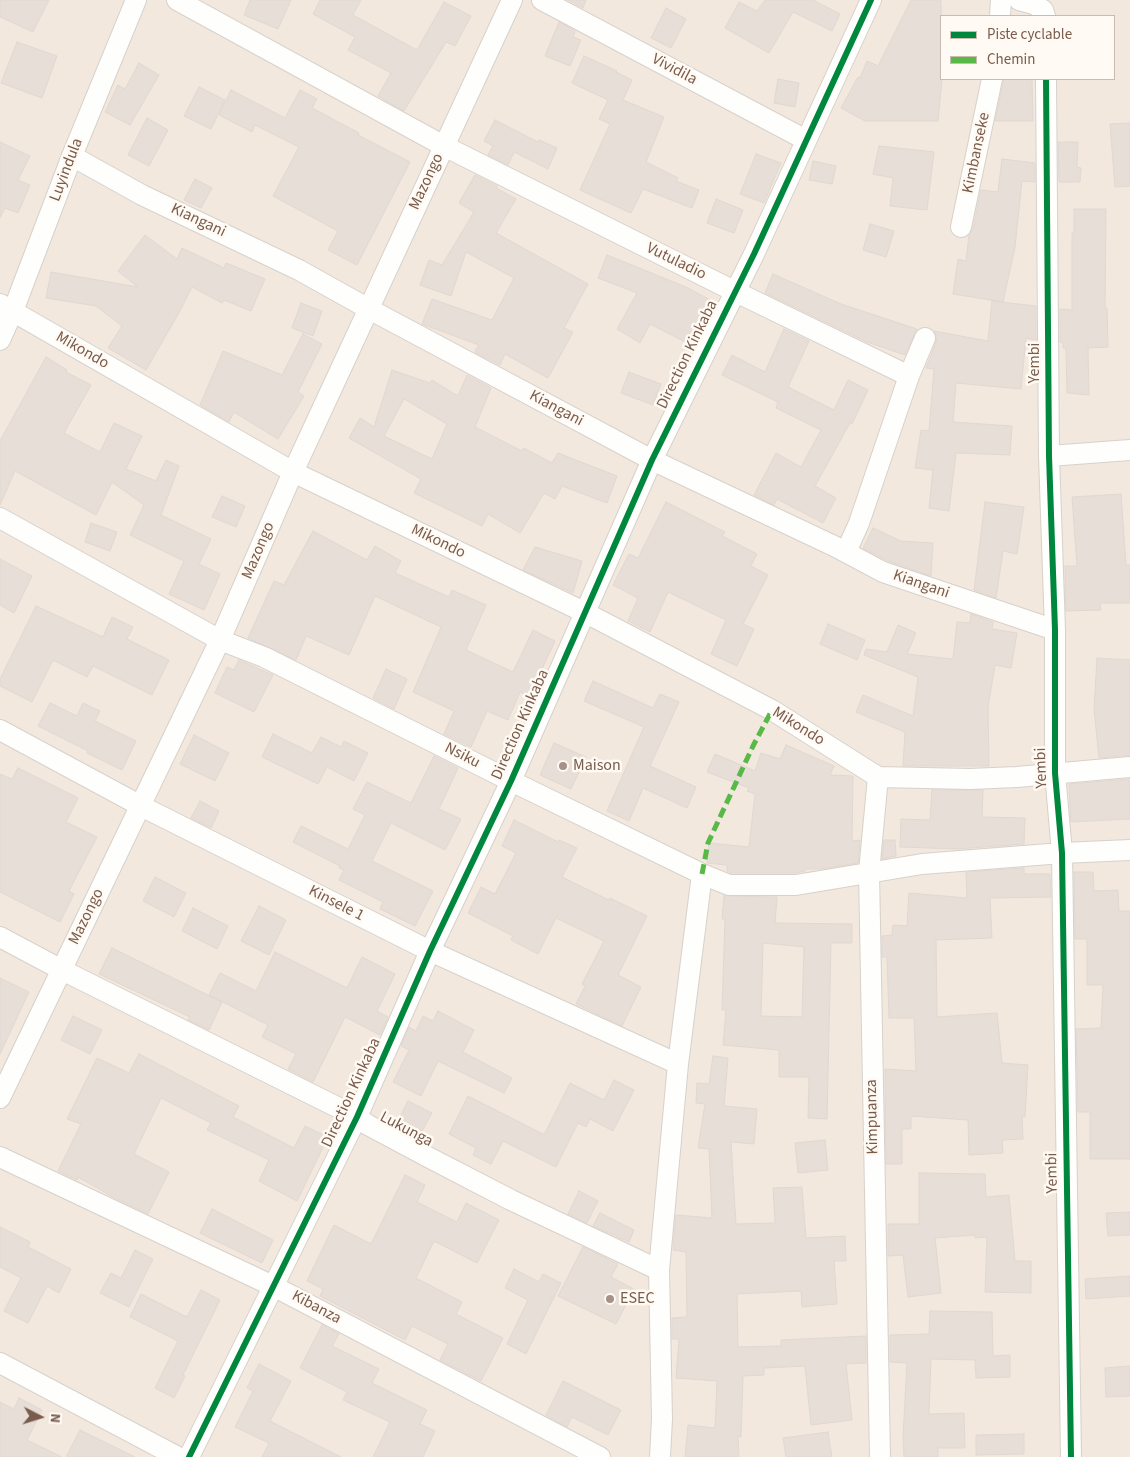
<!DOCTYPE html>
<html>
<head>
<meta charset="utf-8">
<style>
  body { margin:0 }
  #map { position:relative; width:1130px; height:1457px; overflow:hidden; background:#f9f5f0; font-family:"Source Sans 3",sans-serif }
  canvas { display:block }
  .legend { position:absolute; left:940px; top:15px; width:175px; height:65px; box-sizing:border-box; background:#fffaf3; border:1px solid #cabbb1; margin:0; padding:6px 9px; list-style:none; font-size:15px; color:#7a5c4d }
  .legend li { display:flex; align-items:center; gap:10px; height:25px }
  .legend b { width:25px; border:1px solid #cabbb1 }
  .north { position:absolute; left:15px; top:1392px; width:50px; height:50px; -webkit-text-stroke:4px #fffaf3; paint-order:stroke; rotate:95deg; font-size:14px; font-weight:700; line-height:20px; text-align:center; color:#7a5c4d }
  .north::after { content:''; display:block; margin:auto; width:18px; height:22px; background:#7a5c4d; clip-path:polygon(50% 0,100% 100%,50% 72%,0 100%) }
</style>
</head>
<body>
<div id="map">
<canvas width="1130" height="1457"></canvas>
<ul class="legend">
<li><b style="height:6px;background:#00873e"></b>Piste cyclable</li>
<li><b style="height:6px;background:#58b947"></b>Chemin</li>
</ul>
<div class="north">N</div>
</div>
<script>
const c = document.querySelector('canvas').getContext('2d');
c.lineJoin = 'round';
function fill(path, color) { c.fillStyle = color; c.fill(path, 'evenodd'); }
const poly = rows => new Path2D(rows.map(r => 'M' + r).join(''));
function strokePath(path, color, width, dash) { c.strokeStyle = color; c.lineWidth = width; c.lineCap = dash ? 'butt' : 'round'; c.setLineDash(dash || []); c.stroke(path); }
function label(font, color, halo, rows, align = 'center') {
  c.font = font + ' "Source Sans 3",sans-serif'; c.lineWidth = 5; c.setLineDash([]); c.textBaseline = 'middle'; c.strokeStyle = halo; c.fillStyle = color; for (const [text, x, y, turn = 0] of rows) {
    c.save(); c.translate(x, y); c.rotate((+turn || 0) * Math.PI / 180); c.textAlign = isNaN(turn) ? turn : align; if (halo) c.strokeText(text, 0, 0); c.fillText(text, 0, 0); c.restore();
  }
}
fill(poly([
  [0,0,1130,0,1130,1457,0,1457],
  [941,16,1114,16,1114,79,941,79]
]), '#f2e8de');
const building = poly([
  [0,0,49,0,33,32,0,17,0,0],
  [250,0,291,0,278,29,244,15,250,0],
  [320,0,361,0,353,15,417,50,444,2,471,16,455,46,446,42,404,111,378,96,391,73,348,50,355,37,313,14,320,0],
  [568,0,586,0,583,8,568,0],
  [765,0,813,0,840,14,832,31,793,12,769,53,725,28,739,2,757,11,765,0],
  [911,0,941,0,942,79,938,121,865,121,841,108,858,77,860,78,867,61,878,66,911,0],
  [666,8,686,19,671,48,651,38,666,8],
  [559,22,575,31,573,37,581,40,570,66,545,56,559,22],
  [17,42,57,56,42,98,1,83,17,42],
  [584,56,617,71,616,72,632,80,623,100,664,117,646,162,678,178,676,181,699,190,692,208,643,189,631,213,580,190,610,124,599,119,608,100,572,83,584,56],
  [139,63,159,75,130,125,105,112,118,85,125,89,139,63],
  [778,79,799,83,795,107,774,103,778,79],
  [1004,79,1032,79,1033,121,995,121,1004,79],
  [199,87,225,100,211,129,184,116,199,87],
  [231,90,285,118,300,90,317,99,312,108,359,133,358,135,410,162,357,265,328,250,338,231,273,196,299,147,255,125,252,132,219,115,231,90],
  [147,118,168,130,149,166,128,155,147,118],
  [495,120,538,142,539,140,557,148,548,169,514,152,508,165,488,155,493,146,484,141,495,120],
  [1130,123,1130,186,1115,187,1110,124,1130,123],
  [0,142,30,156,18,180,30,185,18,213,5,208,0,218,0,142],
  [1058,142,1078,142,1077,167,1081,168,1080,182,1059,182,1058,142],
  [879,146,934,152,927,210,890,206,893,178,873,174,879,146],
  [756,154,781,163,764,203,740,194,756,154],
  [1002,159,1035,163,1035,182,1022,181,1015,247,1003,302,953,294,958,259,966,261,969,235,973,229,981,190,998,192,1002,159],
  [813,161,836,166,832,184,809,180,813,161],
  [475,175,497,186,496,188,516,199,496,233,588,284,564,328,573,332,548,378,505,354,500,365,476,353,475,351,479,345,422,324,432,299,492,320,514,278,466,252,451,296,420,285,429,260,442,265,474,212,459,203,475,175],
  [195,179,212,188,201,208,184,200,195,179],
  [716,199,743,210,734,233,707,223,716,199],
  [1074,209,1106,209,1105,308,1107,308,1108,347,1088,348,1089,395,1067,393,1066,348,1063,348,1063,343,1060,342,1060,309,1072,310,1072,233,1074,233,1074,209],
  [870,224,894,231,886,257,863,250,870,224],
  [145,235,177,259,182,248,224,268,226,263,265,279,251,311,224,300,222,303,192,287,180,311,146,370,108,348,122,326,96,306,46,298,51,272,138,287,118,271,145,235],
  [607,255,686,287,716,303,695,347,650,324,640,343,617,329,637,293,598,278,607,255],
  [773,274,841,304,917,329,905,355,867,342,765,293,773,274],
  [992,301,1036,306,1036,340,1026,338,1021,389,956,383,953,422,1012,426,1010,455,956,453,949,511,929,508,933,470,915,468,921,430,929,431,934,369,926,368,936,342,937,336,934,331,988,341,992,301],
  [301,303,322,311,313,336,292,328,301,303],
  [784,329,809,341,788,387,834,410,848,380,868,390,852,424,850,423,815,486,836,498,823,523,777,499,774,505,754,495,776,453,801,467,821,430,776,408,778,402,722,375,732,355,765,372,784,329],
  [303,334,322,344,298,392,304,396,278,439,234,412,229,422,200,405,223,351,282,375,303,334],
  [46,357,67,370,66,372,91,385,64,433,100,452,114,423,142,436,126,469,156,481,166,460,179,466,161,515,211,539,199,564,220,574,204,610,169,594,184,561,130,535,144,505,112,482,96,515,15,471,0,505,0,441,46,357],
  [392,370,430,383,432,380,458,396,467,375,491,388,475,427,522,451,524,448,552,463,558,453,617,476,607,503,562,486,555,499,544,493,520,533,488,514,482,526,414,493,421,479,349,438,360,418,374,427,392,370],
  [404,399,447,424,432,459,384,436,404,399],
  [629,372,661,384,653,405,621,393,629,372],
  [1121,494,1126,565,1130,565,1130,603,1100,603,1101,610,1066,611,1065,566,1077,566,1072,497,1121,494],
  [222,496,245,506,236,527,212,517,222,496],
  [666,502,725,532,722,536,757,554,751,566,768,575,743,624,754,629,737,666,711,654,726,620,668,592,650,632,628,621,638,598,613,585,629,554,638,558,666,502],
  [985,502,1024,507,1017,554,1003,551,996,598,974,590,985,502],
  [91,523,117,532,110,551,85,542,91,523],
  [873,528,901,541,933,543,931,576,888,561,863,548,873,528],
  [313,531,367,560,375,546,401,561,395,573,449,597,452,590,486,605,466,650,513,672,533,630,555,641,529,697,520,692,508,720,487,711,471,747,444,734,454,711,413,692,441,627,375,596,349,655,306,636,296,660,248,638,274,581,284,585,313,531],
  [535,547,582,561,573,593,523,570,535,547],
  [0,559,32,576,14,613,0,605,0,559],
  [36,606,103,637,112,617,133,627,127,639,169,660,152,695,93,666,87,677,53,660,32,702,0,686,0,679,36,606],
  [971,614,993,622,992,629,1017,633,1011,668,995,665,988,707,989,766,903,766,905,732,856,712,863,695,913,716,918,677,864,655,866,649,887,652,898,625,916,633,907,654,953,659,957,622,970,623,971,614],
  [828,624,865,640,857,660,820,644,828,624],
  [1097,658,1130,660,1130,755,1099,758,1094,709,1097,658],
  [239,660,273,675,254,712,215,693,227,667,234,670,239,660],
  [386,669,407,679,394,709,373,698,386,669],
  [593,681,653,708,660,694,679,702,650,766,696,787,687,808,643,788,629,821,607,811,644,727,584,701,593,681],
  [50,703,77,716,83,703,100,711,95,721,136,741,122,770,87,753,88,751,38,726,50,703],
  [273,734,312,753,321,737,341,747,344,741,368,753,354,781,327,767,318,784,262,757,273,734],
  [194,735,229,753,215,781,180,764,194,735],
  [554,743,586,757,571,789,540,775,554,743],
  [786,745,834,766,830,775,853,776,852,841,860,840,858,863,821,869,805,869,805,871,795,873,731,873,727,871,727,865,707,863,709,843,749,847,755,794,747,791,749,788,707,772,715,754,755,771,761,753,780,759,786,745],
  [434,756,458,768,439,809,461,819,445,850,391,823,372,861,433,891,415,926,380,909,383,902,339,880,344,870,339,868,340,866,293,842,301,826,348,849,365,815,353,809,367,782,411,803,434,756],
  [18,768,78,798,66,822,97,837,69,891,74,894,60,922,0,892,0,774,12,779,18,768],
  [1130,779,1130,819,1071,822,1069,784,1130,779],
  [932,790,983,790,982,817,1025,818,1024,844,957,849,900,847,901,819,930,820,932,790],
  [200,801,219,811,211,828,191,818,200,801],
  [514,820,558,842,559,840,577,848,562,877,609,900,610,898,647,916,618,975,641,987,622,1026,576,1004,585,986,582,984,604,941,556,918,538,954,511,940,513,936,468,913,481,887,495,894,516,853,502,846,514,820],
  [884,840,895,840,896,856,882,859,884,840],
  [1024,868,1024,874,1050,874,1051,897,990,898,992,938,936,940,937,1017,997,1013,1002,1063,1028,1065,1025,1117,1022,1117,1023,1139,1002,1140,1003,1153,969,1155,968,1120,911,1116,911,1129,902,1129,902,1164,886,1164,885,1069,916,1071,914,1018,889,1018,887,957,882,957,882,936,892,935,893,925,907,926,909,893,967,898,966,872,1024,868],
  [1074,872,1093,872,1094,891,1118,890,1119,911,1130,911,1130,1159,1090,1159,1090,1112,1078,1112,1076,1029,1101,1028,1103,985,1087,985,1087,939,1075,939,1074,872],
  [155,877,186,893,174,917,143,901,155,877],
  [724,896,777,897,775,923,852,924,852,943,831,943,827,1119,808,1118,809,1077,779,1077,779,1050,723,1045,726,1010,722,1010,725,919,722,919,724,896],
  [763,943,804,947,802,1017,761,1016,763,943],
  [259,906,286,920,269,955,241,941,259,906],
  [193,908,228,926,217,949,182,931,193,908],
  [112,948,222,1002,209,1030,188,1020,190,1017,99,974,112,948],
  [275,952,347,988,362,957,395,974,377,1011,388,1017,380,1035,345,1017,313,1082,288,1069,296,1054,262,1037,268,1025,209,995,220,973,256,991,275,952],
  [0,978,29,992,0,1054,0,978],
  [438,1011,474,1030,463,1052,512,1078,504,1093,438,1061,421,1096,393,1082,409,1050,401,1046,409,1027,416,1031,423,1016,433,1021,438,1011],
  [73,1016,102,1030,90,1054,61,1040,73,1016],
  [139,1054,239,1106,233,1117,294,1148,305,1126,328,1137,297,1201,259,1181,269,1160,207,1130,211,1123,161,1098,134,1154,169,1172,148,1214,115,1198,78,1177,77,1180,58,1171,81,1124,67,1119,97,1058,129,1073,139,1054],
  [713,1056,728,1058,724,1106,757,1109,754,1144,731,1142,736,1224,775,1223,773,1188,802,1187,806,1238,845,1236,846,1261,834,1261,837,1304,802,1307,801,1291,737,1294,738,1347,781,1346,781,1340,866,1336,866,1363,846,1364,852,1420,811,1425,805,1366,764,1368,764,1375,743,1376,741,1437,738,1436,739,1457,685,1457,688,1425,715,1428,717,1381,676,1378,679,1339,672,1339,672,1318,687,1317,686,1252,673,1250,676,1215,712,1218,709,1149,698,1148,705,1104,696,1103,697,1083,709,1084,713,1056],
  [614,1080,634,1090,613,1131,590,1119,586,1127,578,1123,556,1167,503,1141,491,1164,473,1155,476,1148,449,1134,468,1096,543,1134,545,1133,570,1083,604,1100,614,1080],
  [408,1101,432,1113,422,1131,399,1119,408,1101],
  [825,1140,828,1170,798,1173,795,1143,825,1140],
  [919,1173,985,1174,986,1197,1009,1195,1015,1261,1031,1261,1031,1293,985,1292,987,1237,975,1238,975,1235,935,1238,941,1293,908,1297,903,1255,888,1256,888,1224,919,1224,919,1173],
  [405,1175,425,1185,417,1202,457,1222,466,1203,499,1220,477,1263,434,1241,416,1278,462,1302,456,1314,503,1338,481,1381,440,1360,448,1344,412,1326,405,1340,320,1296,323,1289,307,1281,334,1225,371,1244,405,1175],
  [579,1191,598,1201,587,1223,568,1214,579,1191],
  [212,1209,273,1240,262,1263,200,1233,212,1209],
  [1130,1212,1130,1235,1108,1236,1106,1213,1130,1212],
  [600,1213,634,1230,629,1242,593,1226,600,1213],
  [0,1227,30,1242,28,1247,71,1269,59,1293,47,1286,28,1323,4,1311,21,1278,0,1267,0,1227],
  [583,1247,618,1264,611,1277,634,1289,616,1324,558,1296,583,1247],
  [135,1250,153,1259,129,1307,100,1293,111,1273,121,1278,135,1250],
  [514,1269,539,1282,543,1274,561,1283,526,1354,507,1344,528,1300,505,1288,514,1269],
  [1130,1276,1130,1296,1086,1299,1085,1279,1130,1276],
  [201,1290,220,1300,183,1375,185,1376,174,1398,155,1388,178,1341,130,1317,141,1294,187,1317,201,1290],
  [930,1311,992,1312,993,1356,1010,1355,1010,1377,976,1378,975,1360,931,1359,929,1414,964,1413,965,1448,938,1448,938,1457,904,1457,903,1437,907,1363,890,1362,890,1335,929,1334,930,1311],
  [322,1325,339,1334,332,1346,379,1369,372,1383,427,1410,420,1424,435,1431,423,1457,373,1457,390,1422,343,1400,347,1392,300,1368,322,1325],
  [259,1364,291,1381,270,1421,341,1457,262,1457,269,1443,235,1427,253,1391,247,1388,259,1364],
  [1130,1366,1130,1396,1106,1397,1105,1368,1130,1366],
  [563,1381,621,1410,608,1435,572,1417,567,1427,546,1415,563,1381],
  [19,1398,42,1410,27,1440,62,1457,0,1457,0,1402,14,1409,19,1398],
  [80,1430,135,1457,66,1457,80,1430],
  [828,1432,832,1457,786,1457,783,1438,828,1432],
  [1024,1434,1024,1454,976,1455,976,1435,1024,1434]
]);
fill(building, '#e6ded7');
strokePath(building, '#e2d8d2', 1);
const street = poly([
  [177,0,444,146,736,292,909,376],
  [542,0,806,140],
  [1019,0,1034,4,1043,10,1045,16],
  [1000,16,1001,0],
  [1046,79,1049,456,1055,630,1055,773,1062,853,1071,1457],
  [72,156,142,195,299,270,369,309,652,460,834,546,883,572,1055,630],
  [961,227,992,79],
  [0,304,293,472,584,612,772,710,878,777],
  [0,340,13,311,72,156,136,0],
  [1049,456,1130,450],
  [0,518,220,640,264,657,511,781,702,874,729,885,796,885,922,864,1062,853,1130,850],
  [846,552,859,523,909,376,925,338],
  [0,730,141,806,430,951,678,1064],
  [878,777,869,872,880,1457],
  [878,777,970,779,1017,777,1130,767],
  [0,937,62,970,357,1117,368,1125,428,1157,511,1200,659,1270],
  [0,1098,220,640,293,472,512,0],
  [0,1157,275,1287,600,1457],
  [0,1363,178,1457],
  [189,1457,357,1117,430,951,511,781,652,460,754,254,871,0],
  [660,1457,662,1419,659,1270,678,1064,702,874]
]);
strokePath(street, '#d7d1cb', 22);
strokePath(street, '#fefefd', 20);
strokePath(poly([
  [702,874,708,843,753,746,772,710]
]), '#58b947', 5, [10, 5]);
strokePath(poly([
  [1046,79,1049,456,1055,630,1055,773,1062,853,1071,1457],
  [189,1457,357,1117,430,951,511,781,652,460,754,254,871,0]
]), '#00873e', 6);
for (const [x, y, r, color] of [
  [563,766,5,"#a69286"],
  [610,1299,5,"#a69286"]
]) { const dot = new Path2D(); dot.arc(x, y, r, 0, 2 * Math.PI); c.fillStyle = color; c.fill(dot); strokePath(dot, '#fffaf3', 2); }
label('16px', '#7a5c4d', '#fffaf3', [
  ["Vividila",674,70,28],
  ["Kimbanseke",977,153,-78],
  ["Luyindula",67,170,-69],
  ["Mazongo",427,182,-65],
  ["Kiangani",198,221,25],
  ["Vutuladio",676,262,26],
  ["Mikondo",82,351,30],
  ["Direction Kinkaba",688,355,-64],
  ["Yembi",1035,363,-90],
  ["Kiangani",556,409,28],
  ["Mikondo",438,542,26],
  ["Mazongo",259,551,-67],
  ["Kiangani",921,585,19],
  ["Direction Kinkaba",521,725,-66],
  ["Mikondo",798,727,32],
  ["Nsiku",462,756,27],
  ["Yembi",1042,768,-92],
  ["Kinsele 1",336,904,27],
  ["Mazongo",87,917,-64],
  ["Direction Kinkaba",352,1093,-65],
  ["Kimpuanza",873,1117,-91],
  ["Lukunga",406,1130,28],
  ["Yembi",1053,1173,-91],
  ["Kibanza",316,1308,28]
]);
label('16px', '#7a5c4d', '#fffaf3', [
  ["Maison",573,766],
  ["ESEC",620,1299]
], 'left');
</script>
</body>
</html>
